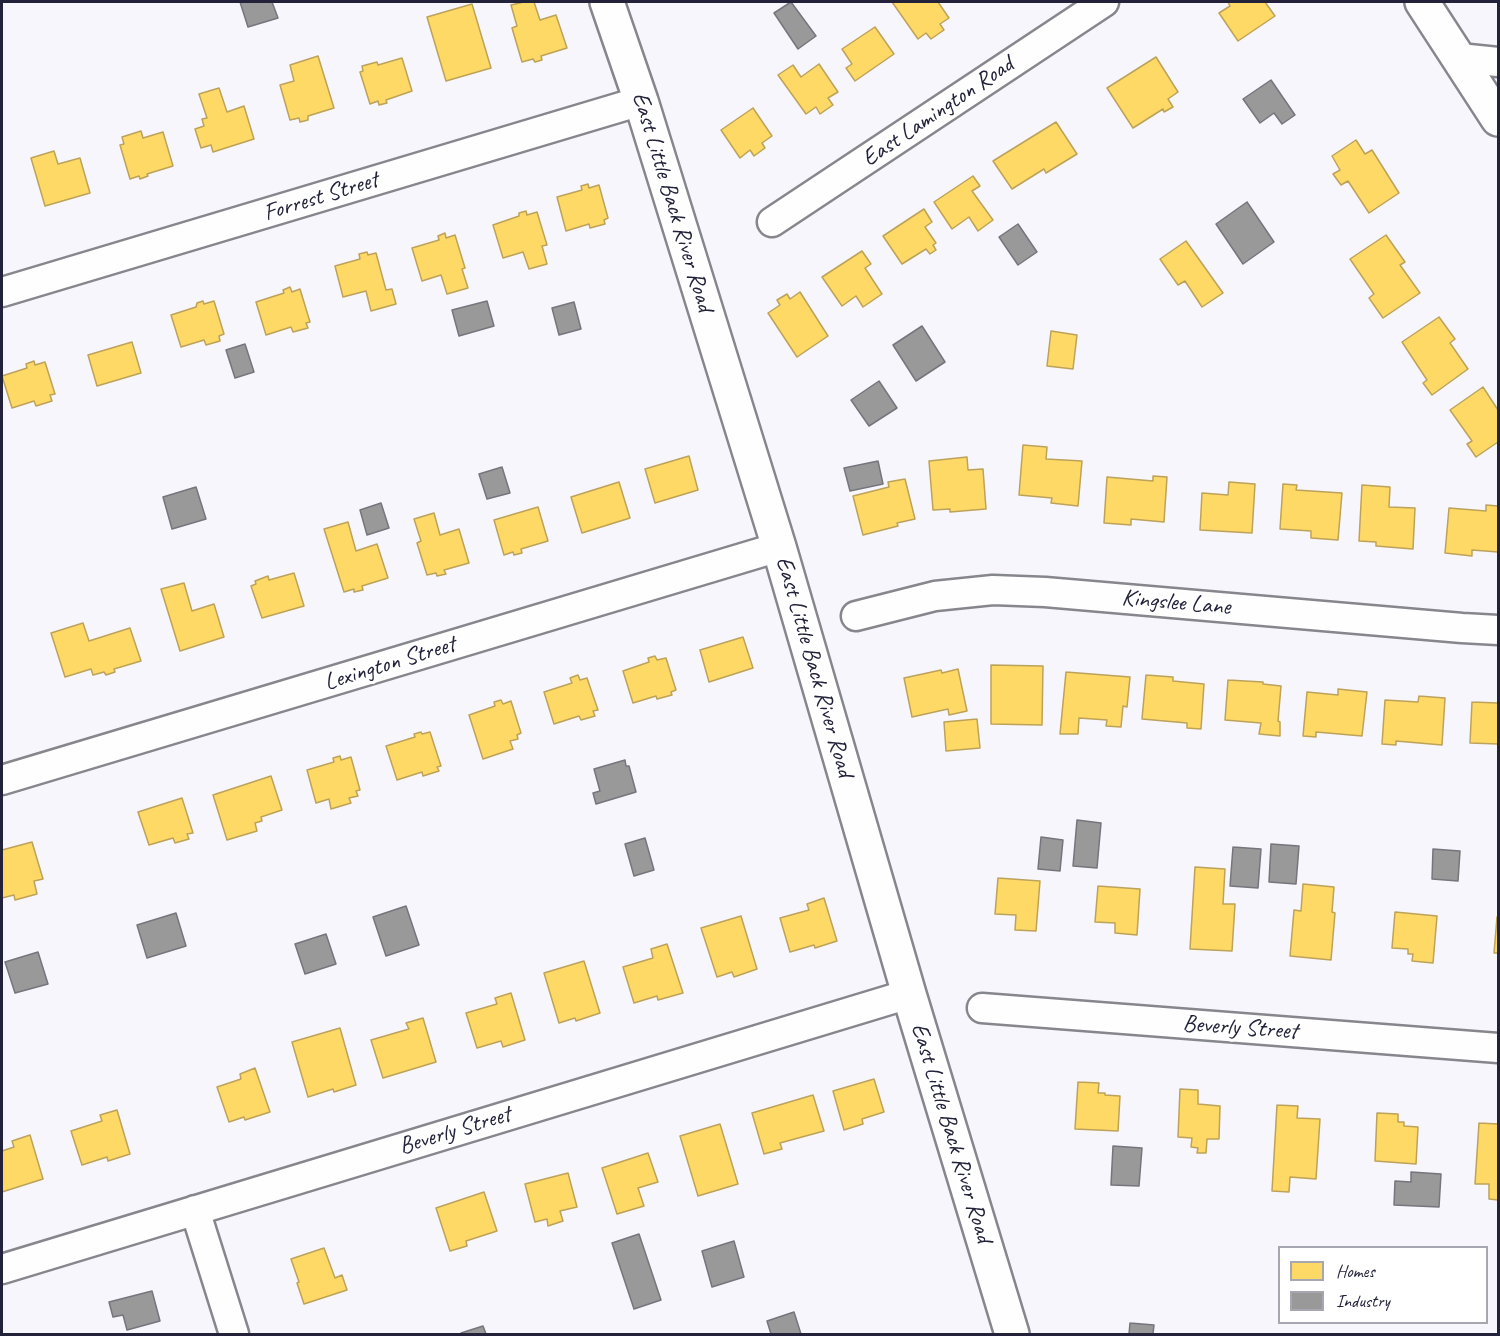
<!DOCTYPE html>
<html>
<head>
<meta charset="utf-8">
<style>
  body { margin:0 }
  #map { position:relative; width:1500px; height:1336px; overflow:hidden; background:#f7f6fc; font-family:Caveat,sans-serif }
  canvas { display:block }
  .frame { position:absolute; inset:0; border:3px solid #22223b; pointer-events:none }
  .legend { position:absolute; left:1278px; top:1246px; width:210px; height:78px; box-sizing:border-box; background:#fff; border:2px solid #a7a7b1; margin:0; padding:8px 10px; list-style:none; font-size:18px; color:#22223b }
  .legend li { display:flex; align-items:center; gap:12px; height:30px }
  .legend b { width:30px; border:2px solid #a7a7b1 }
</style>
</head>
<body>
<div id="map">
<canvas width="1500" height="1336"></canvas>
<div class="frame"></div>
<ul class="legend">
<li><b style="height:16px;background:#ffd966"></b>Homes</li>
<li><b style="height:16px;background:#999"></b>Industry</li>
</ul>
</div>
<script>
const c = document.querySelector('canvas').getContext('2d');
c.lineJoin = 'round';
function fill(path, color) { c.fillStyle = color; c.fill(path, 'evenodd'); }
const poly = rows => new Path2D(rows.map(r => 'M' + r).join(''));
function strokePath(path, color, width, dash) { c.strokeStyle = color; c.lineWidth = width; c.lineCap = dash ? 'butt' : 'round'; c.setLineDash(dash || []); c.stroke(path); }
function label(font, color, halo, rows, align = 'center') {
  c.font = font + ' Caveat,sans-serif'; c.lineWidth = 6; c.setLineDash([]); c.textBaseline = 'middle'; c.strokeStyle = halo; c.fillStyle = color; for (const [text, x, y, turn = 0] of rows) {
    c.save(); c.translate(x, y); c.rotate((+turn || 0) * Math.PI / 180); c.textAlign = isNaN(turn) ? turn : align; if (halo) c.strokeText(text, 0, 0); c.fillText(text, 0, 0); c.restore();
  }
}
const homes = poly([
  [524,2,534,2,540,20,556,15,567,48,541,56,542,60,535,62,533,59,522,62,512,28,517,26,511,5,524,2],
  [892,2,938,2,949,18,940,24,944,30,931,39,926,33,918,39,892,2],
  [1228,2,1265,2,1275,16,1238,41,1219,13,1230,6,1228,2],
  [472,4,491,68,446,81,427,17,472,4],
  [875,27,894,54,855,81,846,68,852,64,842,49,875,27],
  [318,56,334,108,308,116,308,120,300,122,299,118,290,120,280,85,294,81,290,65,318,56],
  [1156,57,1178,92,1168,99,1173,107,1164,112,1163,109,1133,128,1107,88,1156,57],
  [402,58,412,91,386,100,387,103,379,105,378,101,370,104,360,72,363,71,362,66,377,62,378,65,402,58],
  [819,64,838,92,828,98,833,105,820,114,816,107,806,114,778,75,793,65,801,77,819,64],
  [219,88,227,112,244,106,254,139,213,152,211,145,201,148,195,129,204,126,202,119,207,118,199,94,219,88],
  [753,108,772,136,762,143,765,148,754,156,750,150,740,158,721,130,753,108],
  [1056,122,1077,154,1046,173,1044,169,1012,189,993,161,1056,122],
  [141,131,143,138,163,132,173,166,147,174,148,176,140,179,139,176,130,179,120,145,124,144,122,137,141,131],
  [1356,140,1365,154,1372,150,1399,193,1369,213,1348,181,1341,185,1333,174,1340,170,1332,156,1356,140],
  [54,151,58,164,80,158,90,193,45,206,31,158,54,151],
  [973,176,980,186,972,191,993,220,978,231,969,217,952,229,934,202,973,176],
  [588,184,589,188,599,185,608,218,604,220,605,224,590,228,589,224,566,231,557,197,582,190,581,186,588,184],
  [924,209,932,222,925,227,936,243,933,245,936,250,930,254,926,249,902,264,883,236,924,209],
  [526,211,527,215,537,212,547,245,542,246,547,264,529,269,523,252,503,258,493,225,519,216,519,213,526,211],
  [445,233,446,238,455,235,465,268,462,269,468,288,447,294,441,275,422,281,412,248,439,240,438,236,445,233],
  [1386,235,1405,262,1400,265,1420,293,1383,318,1369,298,1374,294,1350,259,1386,235],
  [1186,241,1223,293,1202,307,1185,281,1178,285,1160,259,1186,241],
  [862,251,871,264,865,268,882,294,863,307,856,296,842,306,822,277,862,251],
  [367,252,368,255,376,253,386,290,392,289,396,304,371,311,366,291,343,297,335,266,360,259,359,254,367,252],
  [290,287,292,292,300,289,310,322,306,323,308,328,293,332,291,327,266,335,256,302,284,293,283,290,290,287],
  [800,292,828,336,797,357,768,313,780,305,777,300,787,294,790,299,800,292],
  [203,301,204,304,214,301,224,334,219,336,220,341,206,345,204,340,181,347,171,315,196,307,197,303,203,301],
  [1439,317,1455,339,1450,343,1468,369,1432,395,1423,383,1427,380,1402,342,1439,317],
  [1051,331,1077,335,1073,369,1047,366,1051,331],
  [132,342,141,373,97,386,88,355,132,342],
  [34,361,35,365,45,362,55,394,50,395,52,401,36,406,34,401,12,408,2,376,27,368,26,364,34,361],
  [1483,387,1498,410,1498,442,1476,457,1467,444,1472,441,1450,410,1483,387],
  [1023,445,1047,447,1046,459,1082,461,1078,506,1051,503,1052,498,1019,495,1023,445],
  [689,456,698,490,655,503,645,469,689,456],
  [967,457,968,470,983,469,986,509,950,512,950,509,933,510,929,461,967,457],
  [1153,476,1167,477,1164,522,1131,519,1131,525,1104,523,1107,477,1153,481,1153,476],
  [905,479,915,519,897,523,898,526,863,535,853,496,889,487,888,482,905,479],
  [619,482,630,518,582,533,571,497,619,482],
  [1229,482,1255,484,1252,533,1200,530,1202,493,1228,495,1229,482],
  [1283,484,1297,485,1296,490,1342,493,1338,540,1311,538,1311,531,1280,529,1283,484],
  [1362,485,1390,487,1389,507,1415,508,1413,549,1376,546,1376,542,1359,541,1362,485],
  [1486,505,1498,506,1498,552,1472,550,1472,556,1445,553,1449,508,1486,511,1486,505],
  [538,507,548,541,521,549,522,553,514,555,513,552,504,555,494,520,538,507],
  [434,513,440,535,459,529,469,563,444,570,446,574,437,576,436,573,427,575,417,543,421,541,414,519,434,513],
  [348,522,356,551,377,544,388,578,362,586,363,590,354,592,354,589,344,592,324,529,348,522],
  [294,573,304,606,262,618,251,586,256,584,255,581,268,576,269,580,294,573],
  [184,583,192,611,214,604,224,637,180,651,161,589,184,583],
  [83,623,89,641,130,628,141,661,114,669,115,672,106,675,104,672,93,675,91,669,65,677,51,633,83,623],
  [743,637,753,668,709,682,700,650,743,637],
  [655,656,657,660,666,658,676,690,671,692,672,695,657,699,656,696,633,703,623,671,649,662,648,658,655,656],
  [991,665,1043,666,1042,725,991,724,991,665],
  [958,669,967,711,949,715,948,709,912,717,904,678,941,670,942,673,958,669],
  [1066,672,1130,677,1127,707,1123,706,1121,727,1106,726,1107,720,1079,718,1078,734,1060,734,1066,672],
  [578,675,580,680,587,678,598,710,593,711,595,716,581,720,579,716,554,724,544,692,572,683,570,678,578,675],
  [1146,675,1173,677,1173,681,1204,684,1201,729,1187,728,1187,723,1142,719,1146,675],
  [1228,680,1263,682,1263,684,1281,686,1278,721,1280,722,1280,736,1259,734,1261,723,1225,720,1228,680],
  [1338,689,1367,692,1362,736,1316,732,1316,737,1303,736,1307,692,1338,695,1338,689],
  [1419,696,1445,698,1442,745,1396,741,1396,745,1382,744,1385,700,1418,702,1419,696],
  [501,700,503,704,511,701,521,733,517,735,518,739,510,741,513,749,483,759,469,715,495,706,494,702,501,700],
  [1472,702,1498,703,1498,744,1470,743,1472,702],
  [977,719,980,748,946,751,944,722,977,719],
  [421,732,422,734,430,732,441,766,437,767,439,771,423,776,422,772,397,780,386,746,415,737,414,734,421,732],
  [340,756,341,760,351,757,360,790,356,791,358,796,349,798,351,803,331,809,329,799,316,803,307,770,334,762,333,758,340,756],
  [271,776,282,810,261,817,262,821,255,823,257,831,227,840,213,795,271,776],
  [182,798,193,833,187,834,189,839,175,843,173,838,149,845,138,812,182,798],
  [32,842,43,879,34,881,37,894,15,900,14,895,2,898,2,850,32,842],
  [1195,867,1225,869,1223,904,1235,904,1232,951,1190,949,1195,867],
  [998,878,1040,881,1036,931,1015,930,1016,915,995,914,998,878],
  [1303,884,1334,887,1332,912,1335,913,1331,960,1290,956,1294,910,1301,911,1303,884],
  [1098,886,1140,889,1137,935,1115,933,1115,923,1095,922,1098,886],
  [824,898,837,941,815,948,814,945,790,952,780,918,809,910,807,904,824,898],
  [1395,912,1437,916,1433,963,1412,961,1413,954,1408,954,1408,949,1392,948,1395,912],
  [741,916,757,969,734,977,732,972,717,977,701,928,741,916],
  [1497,917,1498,917,1498,953,1494,953,1497,917],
  [667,944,683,993,658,1000,657,996,634,1003,623,967,653,958,651,949,667,944],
  [584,961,600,1013,576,1021,575,1018,559,1023,544,973,584,961],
  [511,993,525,1040,503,1047,501,1041,477,1048,466,1013,497,1004,495,998,511,993],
  [423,1018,436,1062,383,1078,371,1040,409,1029,406,1023,423,1018],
  [340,1028,356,1085,334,1092,333,1089,308,1097,292,1042,340,1028],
  [255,1068,270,1112,245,1120,244,1117,229,1122,217,1087,241,1079,240,1074,255,1068],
  [874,1079,884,1112,862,1119,863,1124,844,1130,833,1091,874,1079],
  [1078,1082,1099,1083,1098,1093,1105,1093,1105,1095,1120,1096,1118,1131,1075,1129,1078,1082],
  [1180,1089,1198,1090,1198,1104,1220,1106,1219,1139,1207,1139,1206,1153,1197,1153,1198,1148,1191,1147,1192,1138,1178,1137,1180,1089],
  [813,1095,824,1131,780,1143,782,1149,764,1154,752,1113,813,1095],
  [1277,1105,1298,1106,1297,1118,1320,1119,1316,1179,1290,1177,1289,1192,1272,1191,1277,1105],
  [117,1110,130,1154,108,1161,107,1157,82,1165,71,1131,102,1121,100,1115,117,1110],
  [1377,1113,1398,1114,1398,1122,1404,1122,1404,1126,1418,1127,1416,1164,1375,1161,1377,1113],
  [1479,1123,1498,1124,1498,1200,1489,1199,1489,1184,1475,1184,1479,1123],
  [720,1124,738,1184,698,1196,680,1136,720,1124],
  [30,1135,43,1179,2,1192,2,1151,14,1147,12,1141,30,1135],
  [648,1153,658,1182,638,1188,644,1206,617,1214,602,1168,648,1153],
  [568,1173,577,1207,560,1211,563,1221,548,1226,547,1219,535,1222,525,1184,568,1173],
  [484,1192,497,1231,466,1241,467,1246,450,1251,436,1208,484,1192],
  [324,1248,335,1278,342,1275,347,1290,304,1304,297,1283,299,1282,291,1259,324,1248]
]);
fill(homes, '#ffd966');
strokePath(homes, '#bda259', 1.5);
const industry = poly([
  [240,2,272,2,278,18,248,27,240,2],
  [791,2,816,36,798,49,774,13,791,2],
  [1271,80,1295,115,1282,124,1274,113,1260,123,1243,99,1271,80],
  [1247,202,1274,242,1243,264,1216,224,1247,202],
  [1018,224,1037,252,1018,265,999,237,1018,224],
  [487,301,494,326,459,336,452,310,487,301],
  [574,302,581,329,559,335,552,308,574,302],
  [922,326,945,362,916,381,893,345,922,326],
  [245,344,254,372,235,378,226,350,245,344],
  [879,381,897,408,869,426,851,400,879,381],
  [878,461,883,484,850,491,844,468,878,461],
  [502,467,510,493,487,499,479,474,502,467],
  [196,487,206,519,172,529,163,497,196,487],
  [381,503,389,528,367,535,360,510,381,503],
  [625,760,626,766,629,766,636,792,596,804,593,793,600,791,594,769,625,760],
  [1077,820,1101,823,1097,868,1073,866,1077,820],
  [1041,837,1063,840,1060,871,1038,869,1041,837],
  [645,838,654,870,634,876,625,844,645,838],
  [1271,844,1299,846,1296,884,1269,882,1271,844],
  [1233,847,1261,849,1258,888,1230,886,1233,847],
  [1433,849,1460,851,1458,881,1432,879,1433,849],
  [406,906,419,945,386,956,373,917,406,906],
  [176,913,186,946,147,958,137,925,176,913],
  [326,934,336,964,305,974,295,944,326,934],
  [38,952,48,984,15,993,5,962,38,952],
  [1113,1146,1142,1148,1139,1186,1111,1185,1113,1146],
  [1411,1172,1441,1174,1439,1207,1394,1205,1395,1181,1411,1182,1411,1172],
  [639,1234,661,1300,634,1309,612,1243,639,1234],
  [734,1241,744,1277,712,1287,702,1251,734,1241],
  [152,1291,160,1321,127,1330,123,1315,113,1317,109,1302,152,1291],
  [794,1312,801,1334,771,1334,767,1321,794,1312],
  [1130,1323,1154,1325,1153,1334,1129,1334,1130,1323],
  [483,1326,486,1334,462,1334,461,1333,483,1326]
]);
fill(industry, '#999');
strokePath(industry, '#75757d', 1.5);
const minor = poly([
  [1459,58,1498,62],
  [772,222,1104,2],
  [2,292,641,101],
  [856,616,935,596,993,590,1045,592,1462,628,1498,630],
  [2,780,779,547],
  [982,1008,1498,1048],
  [195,1210,234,1334],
  [2,1269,909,994]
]);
const tertiary = poly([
  [607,2,641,101,779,547,909,994,1012,1334]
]);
const secondary = poly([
  [1422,2,1498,119]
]);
strokePath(minor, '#86868d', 33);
strokePath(tertiary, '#86868d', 38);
strokePath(secondary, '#86868d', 38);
strokePath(minor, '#fefeff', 28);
strokePath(tertiary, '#fefeff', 33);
strokePath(secondary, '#fefeff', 33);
label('24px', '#22223b', '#fff', [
  ["East Lamington Road",938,112,-34],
  ["Forrest Street",321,197,-17],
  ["East Little Back River Road",672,202,73],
  ["Kingslee Lane",1176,603,5],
  ["Lexington Street",390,664,-17],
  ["East Little Back River Road",814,667,74],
  ["Beverly Street",1240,1028,4],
  ["Beverly Street",455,1131,-17],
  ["East Little Back River Road",951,1133,73]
]);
</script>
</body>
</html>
